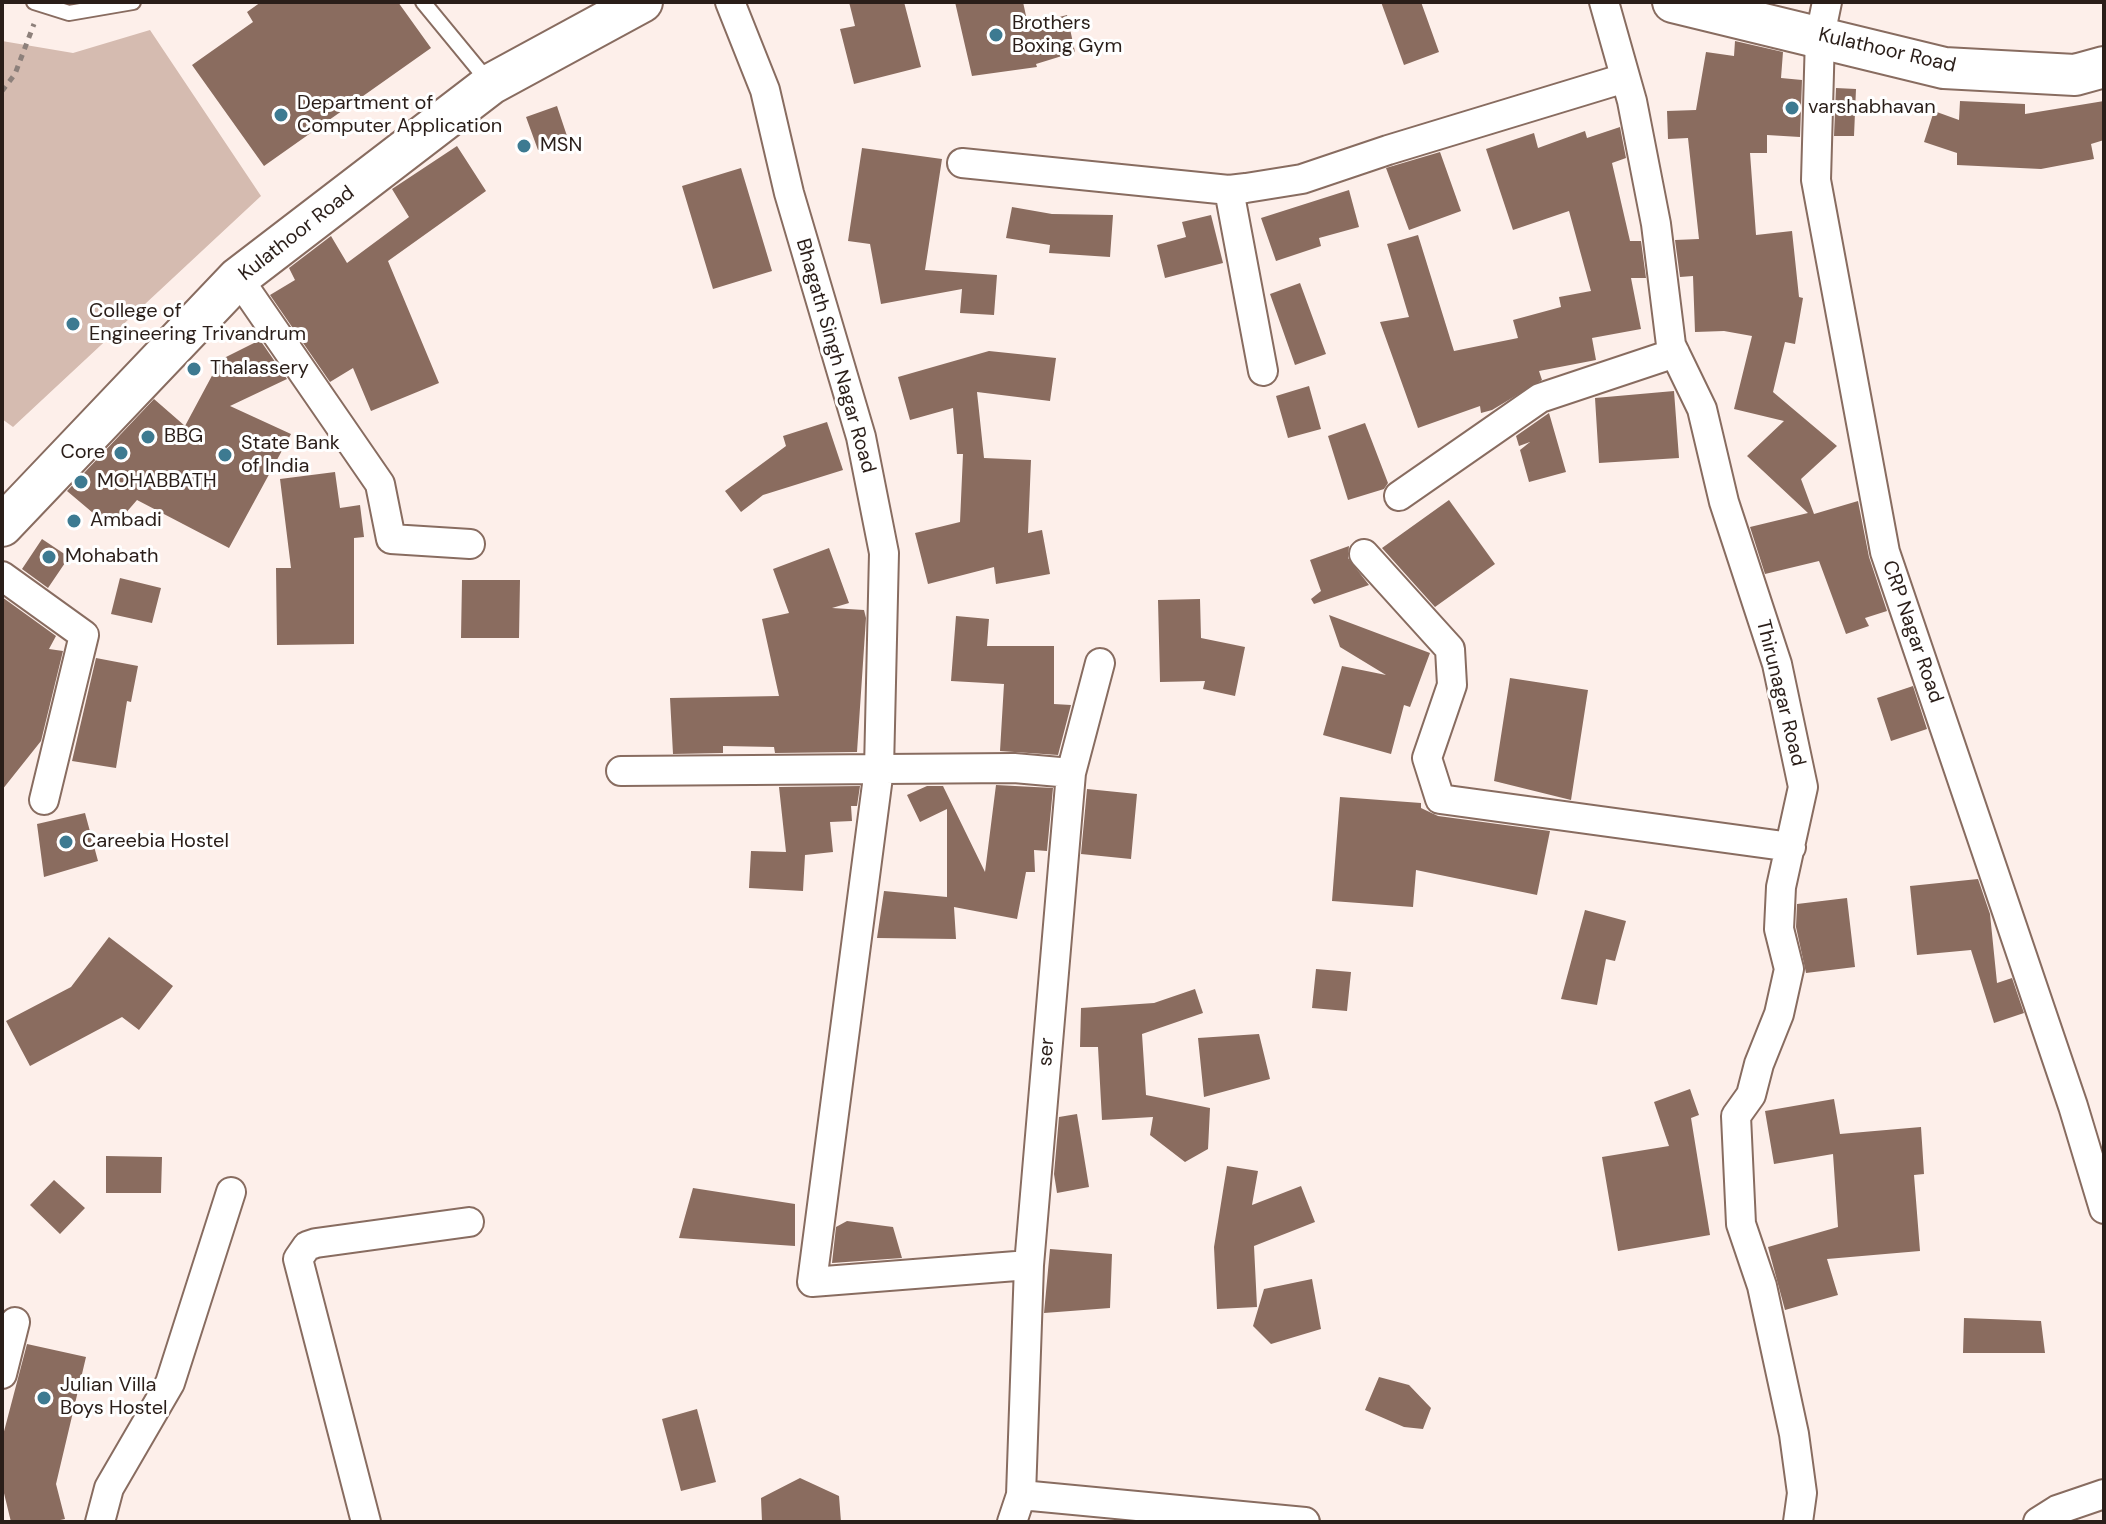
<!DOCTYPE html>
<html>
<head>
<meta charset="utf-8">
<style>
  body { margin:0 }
  #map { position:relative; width:2106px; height:1524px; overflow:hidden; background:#fdefea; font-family:"DM Sans",sans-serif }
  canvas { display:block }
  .frame { position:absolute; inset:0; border:4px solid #2a1e19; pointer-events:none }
</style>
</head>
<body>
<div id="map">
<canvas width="2106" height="1524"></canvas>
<div class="frame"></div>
</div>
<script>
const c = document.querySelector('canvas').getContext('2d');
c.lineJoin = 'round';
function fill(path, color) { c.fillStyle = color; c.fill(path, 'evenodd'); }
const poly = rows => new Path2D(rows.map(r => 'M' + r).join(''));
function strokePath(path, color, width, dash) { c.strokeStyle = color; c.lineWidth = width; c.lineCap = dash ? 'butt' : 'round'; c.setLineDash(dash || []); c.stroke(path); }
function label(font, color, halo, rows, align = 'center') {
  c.font = font + ' "DM Sans",sans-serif'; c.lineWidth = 6; c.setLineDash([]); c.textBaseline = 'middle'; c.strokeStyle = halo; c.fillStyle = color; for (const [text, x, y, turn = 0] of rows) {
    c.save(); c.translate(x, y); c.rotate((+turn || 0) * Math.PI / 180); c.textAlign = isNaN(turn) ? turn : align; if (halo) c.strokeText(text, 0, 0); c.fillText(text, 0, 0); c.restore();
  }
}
fill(poly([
  [150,30,261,196,13,427,2,419,2,41,73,53]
]), '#d5bbb0');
fill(poly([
  [261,2,398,2,431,48,264,166,192,65,253,22,247,12],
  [849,2,904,2,921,67,854,84,840,29,855,26],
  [955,2,1023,2,1028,25,1067,15,1075,52,1036,64,1037,67,972,76],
  [1381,2,1421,2,1439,52,1404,65],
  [1735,41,1783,52,1781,78,1802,80,1800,137,1767,135,1767,153,1750,153,1756,235,1792,231,1799,297,1803,298,1795,344,1785,342,1773,392,1837,446,1801,479,1814,514,1858,501,1869,557,1887,611,1865,618,1869,626,1846,634,1819,561,1765,574,1750,527,1808,513,1747,456,1784,421,1734,409,1752,336,1724,331,1695,332,1693,276,1680,277,1675,240,1699,239,1688,138,1668,139,1667,111,1696,110,1706,52,1734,56],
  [1836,88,1856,89,1854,136,1834,136],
  [1960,101,2025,104,2025,114,2104,101,2104,140,2091,144,2094,159,2041,169,1957,165,1957,153,1924,142,1934,111,1959,120],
  [557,106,568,139,538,150,526,117],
  [1620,127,1626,158,1612,163,1630,241,1641,241,1646,278,1631,278,1641,329,1592,338,1596,360,1539,371,1542,380,1492,410,1481,413,1480,406,1418,428,1380,322,1409,317,1387,244,1418,235,1454,351,1518,338,1513,320,1561,307,1559,297,1591,291,1569,211,1513,230,1486,149,1534,133,1538,148,1585,131,1587,138],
  [457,146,486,191,388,261,439,383,371,411,353,368,330,382,270,295,295,280,289,268,331,236,347,263,409,217,392,189],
  [862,148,942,159,925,270,997,275,994,315,960,313,962,289,881,304,870,244,848,241],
  [1440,152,1461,211,1409,230,1386,168],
  [741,168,772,271,713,289,682,186],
  [1349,190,1359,227,1319,238,1321,246,1276,261,1261,218],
  [1012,207,1052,214,1113,215,1110,257,1049,253,1050,245,1006,238],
  [1211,215,1223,263,1165,278,1157,245,1186,237,1182,222],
  [1300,283,1326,354,1295,365,1270,294],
  [260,340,287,379,230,406,291,434,229,548,137,500,112,529,67,491,154,399,185,426,215,370,212,364],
  [989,351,1056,358,1050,401,977,392,984,458,1031,460,1028,533,1042,530,1050,574,996,584,994,567,928,584,915,533,960,522,963,454,957,454,953,408,910,420,898,377],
  [1309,386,1321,429,1288,438,1276,396],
  [1674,391,1679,458,1599,463,1595,398],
  [1549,413,1566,472,1529,482,1520,450,1530,442,1519,446,1516,436],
  [827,422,843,470,763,495,741,512,725,491,786,446,783,436],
  [1365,423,1388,483,1384,489,1348,500,1328,436],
  [335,472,340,508,360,505,364,537,354,538,354,644,277,645,276,568,291,568,280,479],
  [1449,500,1495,564,1435,607,1382,548],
  [42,539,69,557,48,588,22,569],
  [1349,546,1348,558,1369,585,1314,604,1311,599,1321,591,1310,560],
  [829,548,849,603,832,608,864,610,866,618,857,752,775,753,774,747,723,746,723,753,673,754,670,698,779,696,762,619,789,613,773,569],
  [120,578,161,588,152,623,111,614],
  [462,580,520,580,519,638,461,638],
  [2,597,56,636,49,649,63,651,41,741,2,790],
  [1200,599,1201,638,1245,647,1235,696,1203,689,1205,681,1160,682,1158,600],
  [1329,615,1430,653,1410,707,1404,705,1391,754,1323,735,1342,666,1386,675,1340,647],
  [956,616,989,619,987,646,1054,646,1054,704,1071,705,1058,755,1000,751,1004,684,951,681],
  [96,658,138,666,131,702,127,701,116,768,72,761],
  [1510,678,1588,690,1571,800,1494,781],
  [1913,686,1927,729,1891,741,1877,698],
  [996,785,1053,788,1047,851,1034,850,1035,872,1026,872,1017,919,954,907,956,939,877,938,884,891,947,897,947,809,920,822,907,795,927,786,943,786,985,872],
  [860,786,857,806,851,806,852,821,830,822,833,852,805,855,803,891,749,888,751,851,786,852,779,787],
  [1087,789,1137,794,1131,859,1081,854],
  [1340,797,1421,803,1421,808,1438,816,1550,831,1537,895,1416,870,1413,907,1332,901],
  [85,813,98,861,44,877,37,824],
  [1978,879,1990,914,1997,983,2012,978,2024,1013,1994,1023,1971,950,1917,955,1910,886],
  [1847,898,1855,967,1806,973,1796,927,1797,904],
  [1585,910,1626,921,1615,961,1606,959,1597,1005,1561,999],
  [109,937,173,986,139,1030,122,1017,30,1066,6,1021,71,987],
  [1316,969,1351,972,1347,1011,1312,1008],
  [1195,989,1203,1013,1142,1034,1146,1095,1210,1108,1208,1149,1185,1162,1150,1135,1153,1117,1102,1120,1098,1047,1080,1047,1081,1008,1154,1003],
  [1259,1034,1270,1079,1204,1097,1198,1038],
  [1690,1089,1699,1115,1691,1118,1710,1235,1618,1251,1602,1157,1669,1146,1654,1102],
  [1834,1099,1840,1134,1921,1127,1924,1174,1914,1175,1920,1251,1827,1259,1838,1295,1785,1310,1768,1247,1838,1227,1833,1154,1774,1164,1765,1111],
  [1077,1114,1089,1187,1057,1193,1054,1174,1059,1117],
  [106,1156,162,1157,161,1193,106,1193],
  [1227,1166,1258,1171,1252,1205,1301,1186,1315,1222,1254,1246,1257,1307,1217,1309,1214,1247],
  [54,1180,85,1208,60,1234,30,1205],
  [693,1188,795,1204,795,1246,679,1238],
  [847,1221,893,1227,902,1258,832,1263,836,1227],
  [1050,1249,1112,1254,1110,1308,1044,1313],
  [1312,1279,1321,1329,1271,1344,1253,1326,1264,1289],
  [1964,1318,2041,1321,2045,1353,1963,1353],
  [27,1344,86,1357,56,1484,65,1519,51,1522,11,1522,2,1485,2,1439],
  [1379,1377,1409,1385,1431,1408,1423,1429,1404,1427,1365,1410],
  [697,1409,716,1482,681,1491,662,1419],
  [800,1478,839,1496,841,1522,762,1522,761,1498]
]), '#8a6c5f');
const service = poly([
  [34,2,69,13,133,2],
  [423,2,488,81]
]);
const minor = poly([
  [730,2,765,90,789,193,861,437,884,553,879,769,812,1282,1029,1265],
  [1604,2,1632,101,1656,224,1671,345,1702,409,1724,502,1777,664,1803,787,1781,887,1779,929,1789,969,1779,1014,1759,1064,1751,1095,1736,1116,1741,1224,1762,1286,1794,1434,1802,1493,1798,1522],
  [1827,2,1820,36,1816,180,1885,552,2073,1106,2104,1209],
  [962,163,1229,190,1246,188,1302,179,1388,150,1625,78],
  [1229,190,1263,371],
  [238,278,380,484,391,539,470,544],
  [1399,496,1540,398,1675,353],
  [1364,554,1450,649,1452,685,1427,758,1440,799,1791,847],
  [2,576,84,635,44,800],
  [621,771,1014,768,1071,773,1029,1265,1021,1495,1012,1522],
  [1071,773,1100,663],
  [2,1374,15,1322],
  [1021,1495,1305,1522],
  [100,1522,109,1488,170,1383,231,1192],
  [366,1522,298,1259,307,1246,316,1243,469,1222],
  [2038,1522,2057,1510,2104,1494]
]);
const secondary = poly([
  [1673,2,1944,68,2075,75,2104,67],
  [2,526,238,278,491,84,642,2]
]);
strokePath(service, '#886c60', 18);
strokePath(minor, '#886c60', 32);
strokePath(secondary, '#886c60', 44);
strokePath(poly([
  [2,91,15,74,34,24]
]), '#8d807b', 5, [6, 6]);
strokePath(service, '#fff', 14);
strokePath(minor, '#fff', 28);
strokePath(secondary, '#fff', 40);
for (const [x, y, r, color] of [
  [996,35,8,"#3d7a91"],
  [1792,108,8,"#3d7a91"],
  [281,115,8,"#3d7a91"],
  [524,146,8,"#3d7a91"],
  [73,324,8,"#3d7a91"],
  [194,369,8,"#3d7a91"],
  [148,437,8,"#3d7a91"],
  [121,453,8,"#3d7a91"],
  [225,455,8,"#3d7a91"],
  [81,482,8,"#3d7a91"],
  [74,521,8,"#3d7a91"],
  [49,557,8,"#3d7a91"],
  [66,842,8,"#3d7a91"],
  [44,1398,8,"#3d7a91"]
]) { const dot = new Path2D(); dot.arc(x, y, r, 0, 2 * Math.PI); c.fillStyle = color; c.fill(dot); strokePath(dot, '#fff', 3); }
label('20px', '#2a1e19', '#fff', [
  ["Brothers",1012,24],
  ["Boxing Gym",1012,47],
  ["Department of",297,104],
  ["Computer Application",297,127],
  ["varshabhavan",1808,108],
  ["MSN",540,146],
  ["College of",89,312],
  ["Engineering Trivandrum",89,335],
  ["Thalassery",210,369],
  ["BBG",164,437],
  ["State Bank",241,444],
  ["of India",241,467],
  ["Core",105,453,"right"],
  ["MOHABBATH",97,482],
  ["Ambadi",90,521],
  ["Mohabath",65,557],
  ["Careebia Hostel",82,842],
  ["Julian Villa",60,1386],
  ["Boys Hostel",60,1409]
], 'left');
label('20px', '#2a1e19', '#fff', [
  ["Kulathoor Road",1887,51,13],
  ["Kulathoor Road",297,234,-38],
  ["Bhagath Singh Nagar Road",835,356,74],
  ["CRP Nagar Road",1912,632,71],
  ["Thirunagar Road",1780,693,76],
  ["ser",1047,1052,-85]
]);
</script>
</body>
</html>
